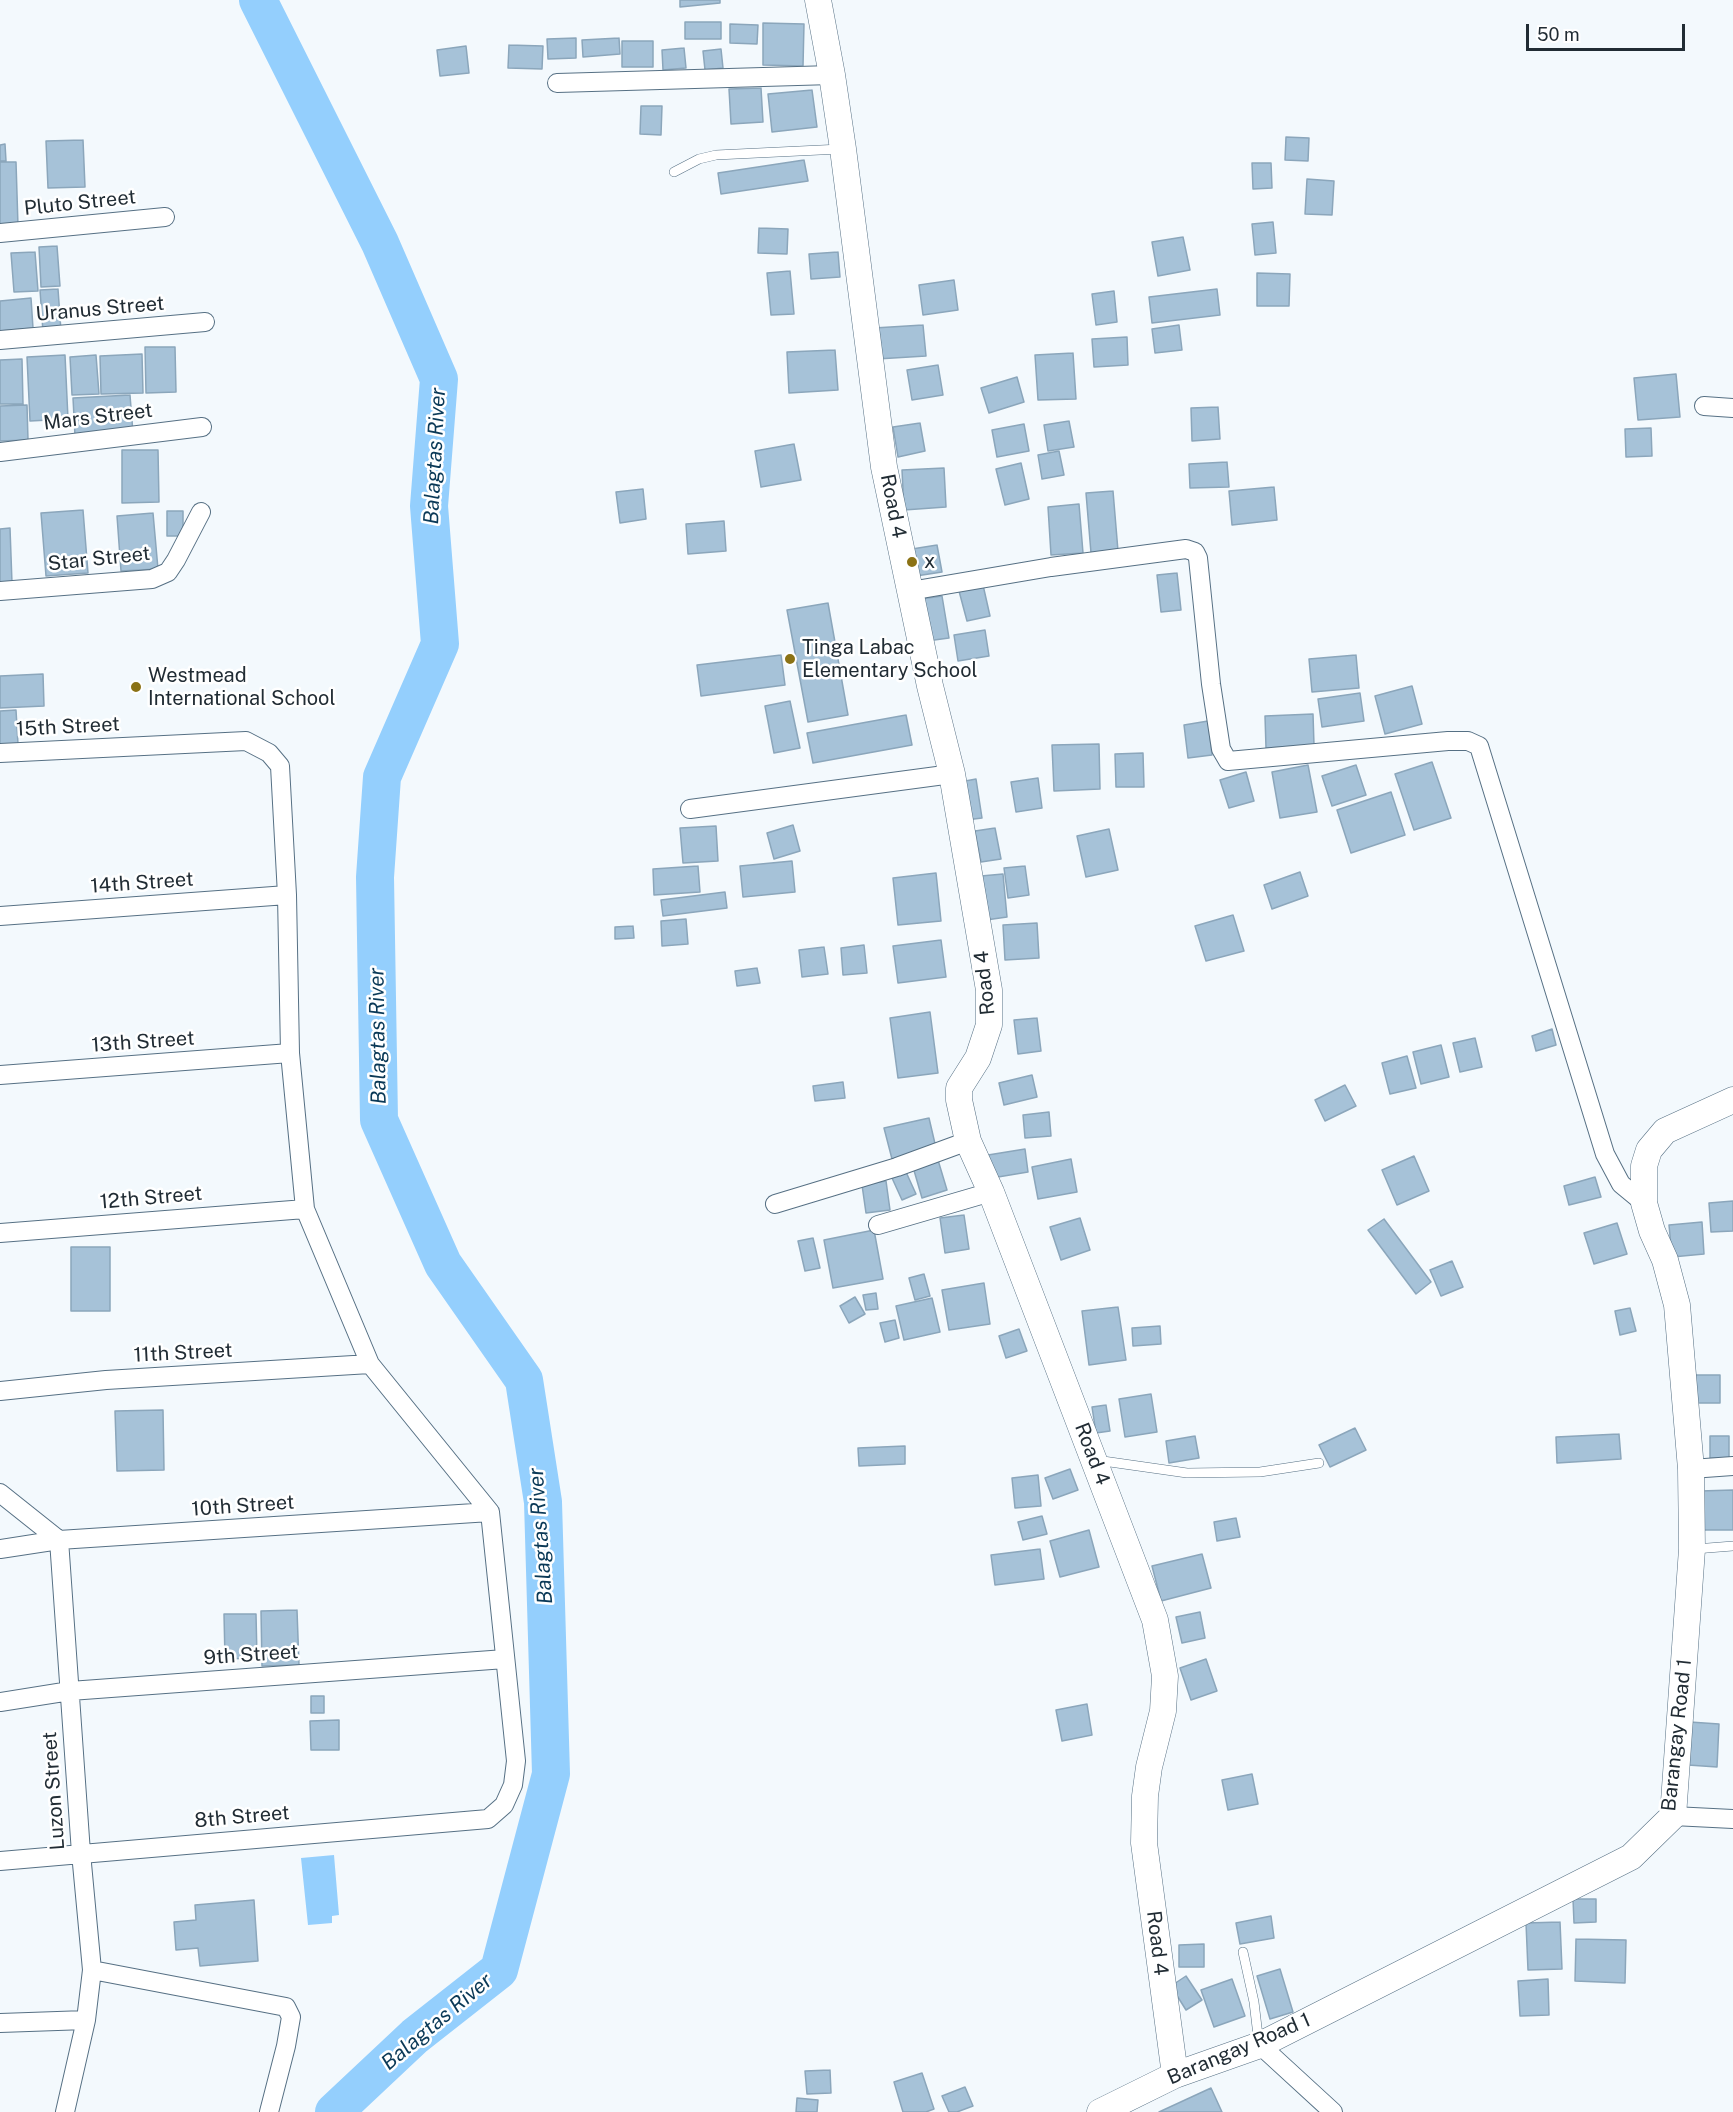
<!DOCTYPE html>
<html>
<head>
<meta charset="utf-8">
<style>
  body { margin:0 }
  #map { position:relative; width:1733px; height:2112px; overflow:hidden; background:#f3f9fd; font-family:"Public Sans",sans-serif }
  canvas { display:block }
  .scale { position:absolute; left:1526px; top:24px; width:159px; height:27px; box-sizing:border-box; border:3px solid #212c34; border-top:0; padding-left:8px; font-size:18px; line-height:21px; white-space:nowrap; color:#212c34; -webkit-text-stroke:4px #fff; paint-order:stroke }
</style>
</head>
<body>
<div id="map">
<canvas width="1733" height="2112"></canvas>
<div class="scale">50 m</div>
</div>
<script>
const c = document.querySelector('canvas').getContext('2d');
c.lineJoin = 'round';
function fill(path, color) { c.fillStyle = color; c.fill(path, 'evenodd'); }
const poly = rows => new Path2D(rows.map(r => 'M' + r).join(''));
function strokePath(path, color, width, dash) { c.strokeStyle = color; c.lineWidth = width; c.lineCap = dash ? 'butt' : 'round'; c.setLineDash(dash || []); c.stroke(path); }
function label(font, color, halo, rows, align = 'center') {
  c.font = font + ' "Public Sans",sans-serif'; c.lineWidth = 5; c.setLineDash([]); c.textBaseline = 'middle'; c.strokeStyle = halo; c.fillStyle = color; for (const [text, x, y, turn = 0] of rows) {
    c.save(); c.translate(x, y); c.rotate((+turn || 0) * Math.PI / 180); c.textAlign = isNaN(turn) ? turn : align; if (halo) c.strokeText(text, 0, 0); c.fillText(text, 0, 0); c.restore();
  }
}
fill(poly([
  [334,1855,339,1915,332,1916,332,1923,308,1925,301,1858]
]), '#94cffd');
strokePath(poly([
  [258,0,380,243,439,379,429,506,440,644,382,777,375,877,379,1120,443,1264,524,1380,543,1502,551,1774,499,1970,415,2036,334,2112]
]), '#94cffd', 38);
const building = poly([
  [680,0,720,0,720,3,680,7,680,0],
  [685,22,721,22,721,39,685,39,685,22],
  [763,23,804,24,803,66,763,65,763,23],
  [730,24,758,25,757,44,730,43,730,24],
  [576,38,576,58,548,59,547,39,576,38],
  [619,38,620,54,583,57,582,40,619,38],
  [622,41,653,41,653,67,622,67,622,41],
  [509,45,543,46,542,69,508,68,509,45],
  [466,46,469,73,440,76,437,50,466,46],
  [684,48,686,68,663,70,662,50,684,48],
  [721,49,723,68,705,70,703,51,721,49],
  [761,88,763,122,731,124,729,89,761,88],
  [812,90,817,127,772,132,768,94,812,90],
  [641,106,662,106,661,135,640,134,641,106],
  [1286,137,1309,138,1308,161,1285,160,1286,137],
  [83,140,85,187,48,188,46,141,83,140],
  [5,144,6,161,0,161,0,145,5,144],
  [804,160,808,181,721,194,718,173,804,160],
  [0,162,16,162,18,226,0,226,0,162],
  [1252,163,1271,163,1272,188,1253,189,1252,163],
  [1307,179,1334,181,1332,215,1305,214,1307,179],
  [1273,222,1276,253,1255,255,1252,224,1273,222],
  [759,228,788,229,787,254,758,253,759,228],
  [1183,237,1190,270,1158,276,1152,242,1183,237],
  [57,246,60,286,41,287,39,247,57,246],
  [35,252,38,291,14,292,11,253,35,252],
  [838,252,840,277,811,279,809,254,838,252],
  [790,271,794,314,771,315,767,273,790,271],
  [1257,273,1290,274,1289,306,1257,306,1257,273],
  [954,280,958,310,923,315,919,285,954,280],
  [58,289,61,331,43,332,40,290,58,289],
  [1217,289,1220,315,1152,323,1149,297,1217,289],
  [1114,291,1117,322,1096,325,1092,294,1114,291],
  [31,298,33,328,0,331,0,301,31,298],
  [923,325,926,356,877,359,874,328,923,325],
  [1179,325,1182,350,1155,353,1152,329,1179,325],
  [1127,337,1128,365,1094,367,1092,339,1127,337],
  [145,347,175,347,176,392,146,393,145,347],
  [835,350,838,390,789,393,787,352,835,350],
  [1073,353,1076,399,1038,400,1035,355,1073,353],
  [142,354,143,393,101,394,100,356,142,354],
  [65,355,68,419,30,421,27,357,65,355],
  [96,355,99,394,72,395,70,357,96,355],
  [22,359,23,404,0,404,0,360,22,359],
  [938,365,943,395,912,400,907,370,938,365],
  [1676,374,1680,417,1638,420,1634,378,1676,374],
  [1017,377,1024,402,989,413,981,388,1017,377],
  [130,395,133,433,75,436,73,398,130,395],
  [27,405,28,440,0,441,0,406,27,405],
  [1218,407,1220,439,1192,441,1191,408,1218,407],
  [1069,421,1074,447,1048,451,1044,425,1069,421],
  [920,423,925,451,898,457,893,427,920,423],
  [1024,424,1029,451,997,457,992,430,1024,424],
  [1651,428,1652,456,1626,457,1625,429,1651,428],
  [794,444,801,480,761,487,755,451,794,444],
  [122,450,158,450,159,502,122,503,122,450],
  [1059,451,1064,475,1042,479,1038,455,1059,451],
  [1227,462,1229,487,1190,488,1189,464,1227,462],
  [1021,463,1029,499,1005,505,996,469,1021,463],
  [944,468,946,507,904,510,902,470,944,468],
  [1274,487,1277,520,1232,525,1229,491,1274,487],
  [643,489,646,519,620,523,616,492,643,489],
  [1113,491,1118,551,1091,553,1086,493,1113,491],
  [1079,504,1083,553,1051,555,1048,507,1079,504],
  [83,510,88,573,46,576,41,513,83,510],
  [167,511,183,511,183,536,167,536,167,511],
  [153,513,158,569,121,571,117,516,153,513],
  [724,521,726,551,688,554,686,524,724,521],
  [10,528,12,583,0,584,0,529,10,528],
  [937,545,942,572,916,576,912,549,937,545],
  [1177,573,1181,610,1161,612,1157,575,1177,573],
  [983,585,990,616,967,621,959,591,983,585],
  [942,596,949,638,927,641,921,599,942,596],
  [828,603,848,715,808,722,787,610,828,603],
  [985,630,989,656,958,661,954,635,985,630],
  [781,655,785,685,701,696,697,665,781,655],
  [1356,655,1359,688,1312,692,1309,659,1356,655],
  [43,674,44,706,0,708,0,676,43,674],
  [1412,686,1422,724,1385,734,1375,696,1412,686],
  [1360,693,1364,721,1322,727,1318,699,1360,693],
  [790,701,800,748,774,753,765,706,790,701],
  [16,710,18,744,0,745,0,711,16,710],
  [1313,714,1314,745,1266,748,1265,716,1313,714],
  [906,715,912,745,813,763,807,733,906,715],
  [1208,721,1212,755,1188,758,1184,725,1208,721],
  [1099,744,1100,789,1054,791,1052,745,1099,744],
  [1143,753,1144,787,1116,787,1115,754,1143,753],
  [1432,762,1451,818,1414,830,1395,774,1432,762],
  [1308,765,1317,812,1280,818,1272,772,1308,765],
  [1356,765,1366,795,1332,806,1322,776,1356,765],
  [1246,772,1254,801,1229,808,1220,780,1246,772],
  [1038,778,1042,808,1016,812,1011,782,1038,778],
  [976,779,982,818,966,820,960,782,976,779],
  [1391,792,1405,835,1351,853,1337,810,1391,792],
  [793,825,800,851,774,859,767,833,793,825],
  [716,826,718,861,683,863,680,828,716,826],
  [995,828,1001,859,981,862,975,831,995,828],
  [1109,829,1118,870,1086,877,1077,836,1109,829],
  [792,861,795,892,743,897,740,866,792,861],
  [698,866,700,892,654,895,653,869,698,866],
  [1025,866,1029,895,1008,898,1004,868,1025,866],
  [1300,872,1308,896,1272,909,1264,885,1300,872],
  [936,873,941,921,898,925,893,878,936,873],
  [1003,874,1007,917,986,920,981,876,1003,874],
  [725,892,727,908,663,916,661,900,725,892],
  [1233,915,1244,951,1206,961,1195,926,1233,915],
  [686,919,688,944,662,946,661,921,686,919],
  [1037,923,1039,958,1005,960,1003,925,1037,923],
  [633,926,634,938,615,939,615,927,633,926],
  [941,940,946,977,898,983,893,946,941,940],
  [864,945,867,973,843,975,841,948,864,945],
  [824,947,828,974,802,977,799,950,824,947],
  [757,968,760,983,737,986,735,971,757,968],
  [930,1012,938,1073,898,1078,890,1018,930,1012],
  [1037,1018,1041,1051,1018,1054,1014,1020,1037,1018],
  [1552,1029,1556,1045,1536,1051,1532,1036,1552,1029],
  [1475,1038,1482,1067,1460,1072,1453,1043,1475,1038],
  [1441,1045,1449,1077,1421,1084,1413,1052,1441,1045],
  [1407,1056,1416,1088,1390,1094,1382,1063,1407,1056],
  [1032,1075,1037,1097,1004,1105,999,1083,1032,1075],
  [843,1082,845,1098,815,1101,813,1086,843,1082],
  [1345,1085,1356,1106,1325,1121,1315,1100,1345,1085],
  [1049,1112,1051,1136,1025,1138,1023,1115,1049,1112],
  [929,1118,936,1148,892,1159,884,1128,929,1118],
  [1025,1149,1028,1172,992,1178,988,1155,1025,1149],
  [1414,1156,1429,1191,1397,1205,1382,1170,1414,1156],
  [1071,1159,1077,1192,1038,1199,1032,1167,1071,1159],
  [938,1160,947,1190,922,1198,913,1167,938,1160],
  [906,1172,916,1194,902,1200,892,1178,906,1172],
  [1595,1177,1601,1197,1569,1205,1564,1186,1595,1177],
  [886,1181,890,1210,866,1213,862,1185,886,1181],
  [1733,1201,1733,1231,1711,1232,1709,1203,1733,1201],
  [964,1215,969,1249,945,1253,940,1218,964,1215],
  [1080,1218,1090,1250,1061,1260,1050,1227,1080,1218],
  [1384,1219,1431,1282,1416,1294,1368,1230,1384,1219],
  [1702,1222,1704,1254,1672,1257,1669,1225,1702,1222],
  [1617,1223,1627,1254,1594,1264,1584,1233,1617,1223],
  [874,1230,883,1279,833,1288,824,1240,874,1230],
  [813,1238,820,1268,805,1271,798,1241,813,1238],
  [71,1247,110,1247,110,1311,71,1311,71,1247],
  [1452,1261,1463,1287,1441,1296,1430,1270,1452,1261],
  [924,1274,930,1296,915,1300,909,1278,924,1274],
  [984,1283,990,1324,949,1330,942,1290,984,1283],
  [876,1293,878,1309,866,1310,863,1295,876,1293],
  [855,1297,865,1314,849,1323,840,1306,855,1297],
  [932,1298,940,1332,904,1340,896,1306,932,1298],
  [1118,1307,1126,1360,1089,1365,1082,1311,1118,1307],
  [1630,1308,1636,1331,1620,1335,1615,1311,1630,1308],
  [895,1320,899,1338,885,1342,880,1323,895,1320],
  [1160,1326,1161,1344,1133,1346,1132,1328,1160,1326],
  [1019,1329,1027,1351,1006,1358,999,1336,1019,1329],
  [1693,1375,1720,1375,1720,1403,1693,1403,1693,1375],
  [1151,1394,1157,1432,1125,1437,1119,1399,1151,1394],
  [1106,1405,1110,1431,1096,1433,1092,1407,1106,1405],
  [163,1410,164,1470,117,1471,115,1411,163,1410],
  [1355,1428,1366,1450,1330,1467,1319,1445,1355,1428],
  [1619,1434,1621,1459,1557,1463,1556,1437,1619,1434],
  [1195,1436,1199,1458,1169,1463,1166,1441,1195,1436],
  [1710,1436,1729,1436,1729,1459,1710,1458,1710,1436],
  [905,1446,905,1464,859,1466,858,1448,905,1446],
  [1070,1469,1078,1490,1053,1499,1045,1478,1070,1469],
  [1038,1475,1041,1506,1015,1508,1012,1478,1038,1475],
  [1733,1490,1733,1530,1700,1530,1700,1491,1733,1490],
  [1042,1516,1047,1534,1023,1540,1018,1522,1042,1516],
  [1236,1518,1240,1537,1217,1541,1214,1522,1236,1518],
  [1089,1530,1099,1567,1060,1577,1050,1541,1089,1530],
  [1040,1549,1044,1579,995,1585,991,1555,1040,1549],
  [1202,1554,1211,1588,1161,1601,1152,1566,1202,1554],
  [297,1610,299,1665,262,1666,261,1611,297,1610],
  [1200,1612,1205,1638,1182,1643,1176,1617,1200,1612],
  [224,1614,256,1614,257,1658,225,1659,224,1614],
  [1206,1659,1217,1691,1191,1700,1180,1668,1206,1659],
  [311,1696,324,1696,324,1713,311,1713,311,1696],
  [1087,1704,1092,1735,1062,1741,1056,1710,1087,1704],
  [339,1720,339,1750,311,1750,310,1721,339,1720],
  [1690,1722,1719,1724,1717,1767,1688,1765,1690,1722],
  [1252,1774,1258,1804,1228,1810,1222,1780,1252,1774],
  [1573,1899,1596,1899,1596,1922,1574,1923,1573,1899],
  [254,1900,258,1961,200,1966,198,1948,176,1950,174,1922,196,1920,195,1905,254,1900],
  [1271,1916,1274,1938,1240,1944,1236,1923,1271,1916],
  [1560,1922,1562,1969,1528,1970,1526,1923,1560,1922],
  [1576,1939,1626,1940,1625,1983,1575,1981,1576,1939],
  [1204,1944,1204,1967,1179,1967,1179,1945,1204,1944],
  [1280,1969,1293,2012,1270,2019,1257,1976,1280,1969],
  [1186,1976,1202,2000,1186,2010,1171,1986,1186,1976],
  [1232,1979,1245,2016,1214,2027,1201,1990,1232,1979],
  [1548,1979,1549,2015,1520,2016,1518,1981,1548,1979],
  [830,2070,831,2093,807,2094,805,2071,830,2070],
  [922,2073,934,2109,926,2112,903,2112,894,2082,922,2073],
  [965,2087,973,2106,957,2112,949,2112,942,2096,965,2087],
  [1211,2088,1222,2112,1159,2112,1211,2088],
  [797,2098,818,2100,817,2112,796,2112,797,2098]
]);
fill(building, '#a6c2d8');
strokePath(building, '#8ba6bb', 1.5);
const lane = poly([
  [674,172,699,159,716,155,841,149],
  [1096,1460,1187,1473,1260,1472,1319,1463],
  [1695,1549,1733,1546],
  [1243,1952,1254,2002,1259,2044]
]);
const street = poly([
  [557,83,832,75],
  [0,233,165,217],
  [0,340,205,322],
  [1704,406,1733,408],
  [0,452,202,427],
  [0,591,152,579,168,572,176,560,201,512],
  [910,591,1051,567,1186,549,1195,552,1198,558,1211,684,1221,749,1228,761,1448,741,1468,741,1479,746,1605,1154,1621,1184,1644,1203],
  [0,753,246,741,269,753,280,766,287,895,290,1053,305,1209,370,1364,490,1512,516,1761,513,1785,504,1805,488,1819,0,1861],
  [690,809,952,774],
  [0,916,287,895],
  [0,1075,290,1053],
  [775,1204,897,1167,968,1141],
  [878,1225,991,1192],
  [0,1233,305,1209],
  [0,1391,106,1380,370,1364],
  [1691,1469,1733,1466],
  [0,1493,59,1540,81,1853,92,1970,86,2020,65,2112],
  [0,1549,59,1540,490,1512],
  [0,1702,70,1691,505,1659],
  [1673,1816,1733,1819],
  [92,1970,286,2007,291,2017,286,2046,269,2112],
  [0,2023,86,2020],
  [1260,2045,1333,2112]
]);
const secondary = poly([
  [818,0,832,75,843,149,884,467,930,686,952,774,989,990,989,1025,978,1058,959,1088,959,1100,968,1141,991,1192,1155,1620,1165,1676,1163,1711,1149,1767,1145,1796,1144,1843,1175,2075],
  [1100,2112,1175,2075,1260,2045,1631,1857,1673,1816,1692,1549,1691,1469,1677,1305,1665,1260,1652,1231,1644,1203,1644,1166,1649,1150,1665,1131,1733,1100]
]);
strokePath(lane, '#567084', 10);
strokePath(street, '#567084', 20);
strokePath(secondary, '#567084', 27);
strokePath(lane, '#fff', 9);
strokePath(street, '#fff', 18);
strokePath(secondary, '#fff', 26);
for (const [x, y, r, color] of [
  [912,562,6,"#8b7215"],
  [790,659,6,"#8b7215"],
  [136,687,6,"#8b7215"]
]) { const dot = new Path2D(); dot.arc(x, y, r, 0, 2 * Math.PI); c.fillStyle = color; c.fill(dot); strokePath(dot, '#fff', 2); }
label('20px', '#212c34', '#fff', [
  ["Pluto Street",80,203,-6],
  ["Uranus Street",100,309,-5],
  ["Mars Street",98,417,-7],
  ["Road 4",893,506,79],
  ["Star Street",99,559,-6],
  ["15th Street",68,727,-3],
  ["14th Street",142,883,-4],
  ["Road 4",985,983,-96],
  ["13th Street",143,1042,-4],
  ["12th Street",151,1198,-5],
  ["11th Street",183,1353,-3],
  ["Road 4",1092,1454,69],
  ["10th Street",243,1506,-4],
  ["9th Street",251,1655,-4],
  ["Barangay Road 1",1677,1735,-84],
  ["Luzon Street",54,1791,-94],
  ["8th Street",242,1817,-5],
  ["Road 4",1157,1943,83],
  ["Barangay Road 1",1239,2049,-23]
]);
label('20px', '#212c34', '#fff', [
  ["x",924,562],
  ["Tinga Labac",802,648],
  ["Elementary School",802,671],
  ["Westmead",148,676],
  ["International School",148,699]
], 'left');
label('italic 21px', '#0a3957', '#fff', [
  ["Balagtas River",435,456,-87],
  ["Balagtas River",378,1036,-91],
  ["Balagtas River",541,1536,-94],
  ["Balagtas River",437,2022,-40]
]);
</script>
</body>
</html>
